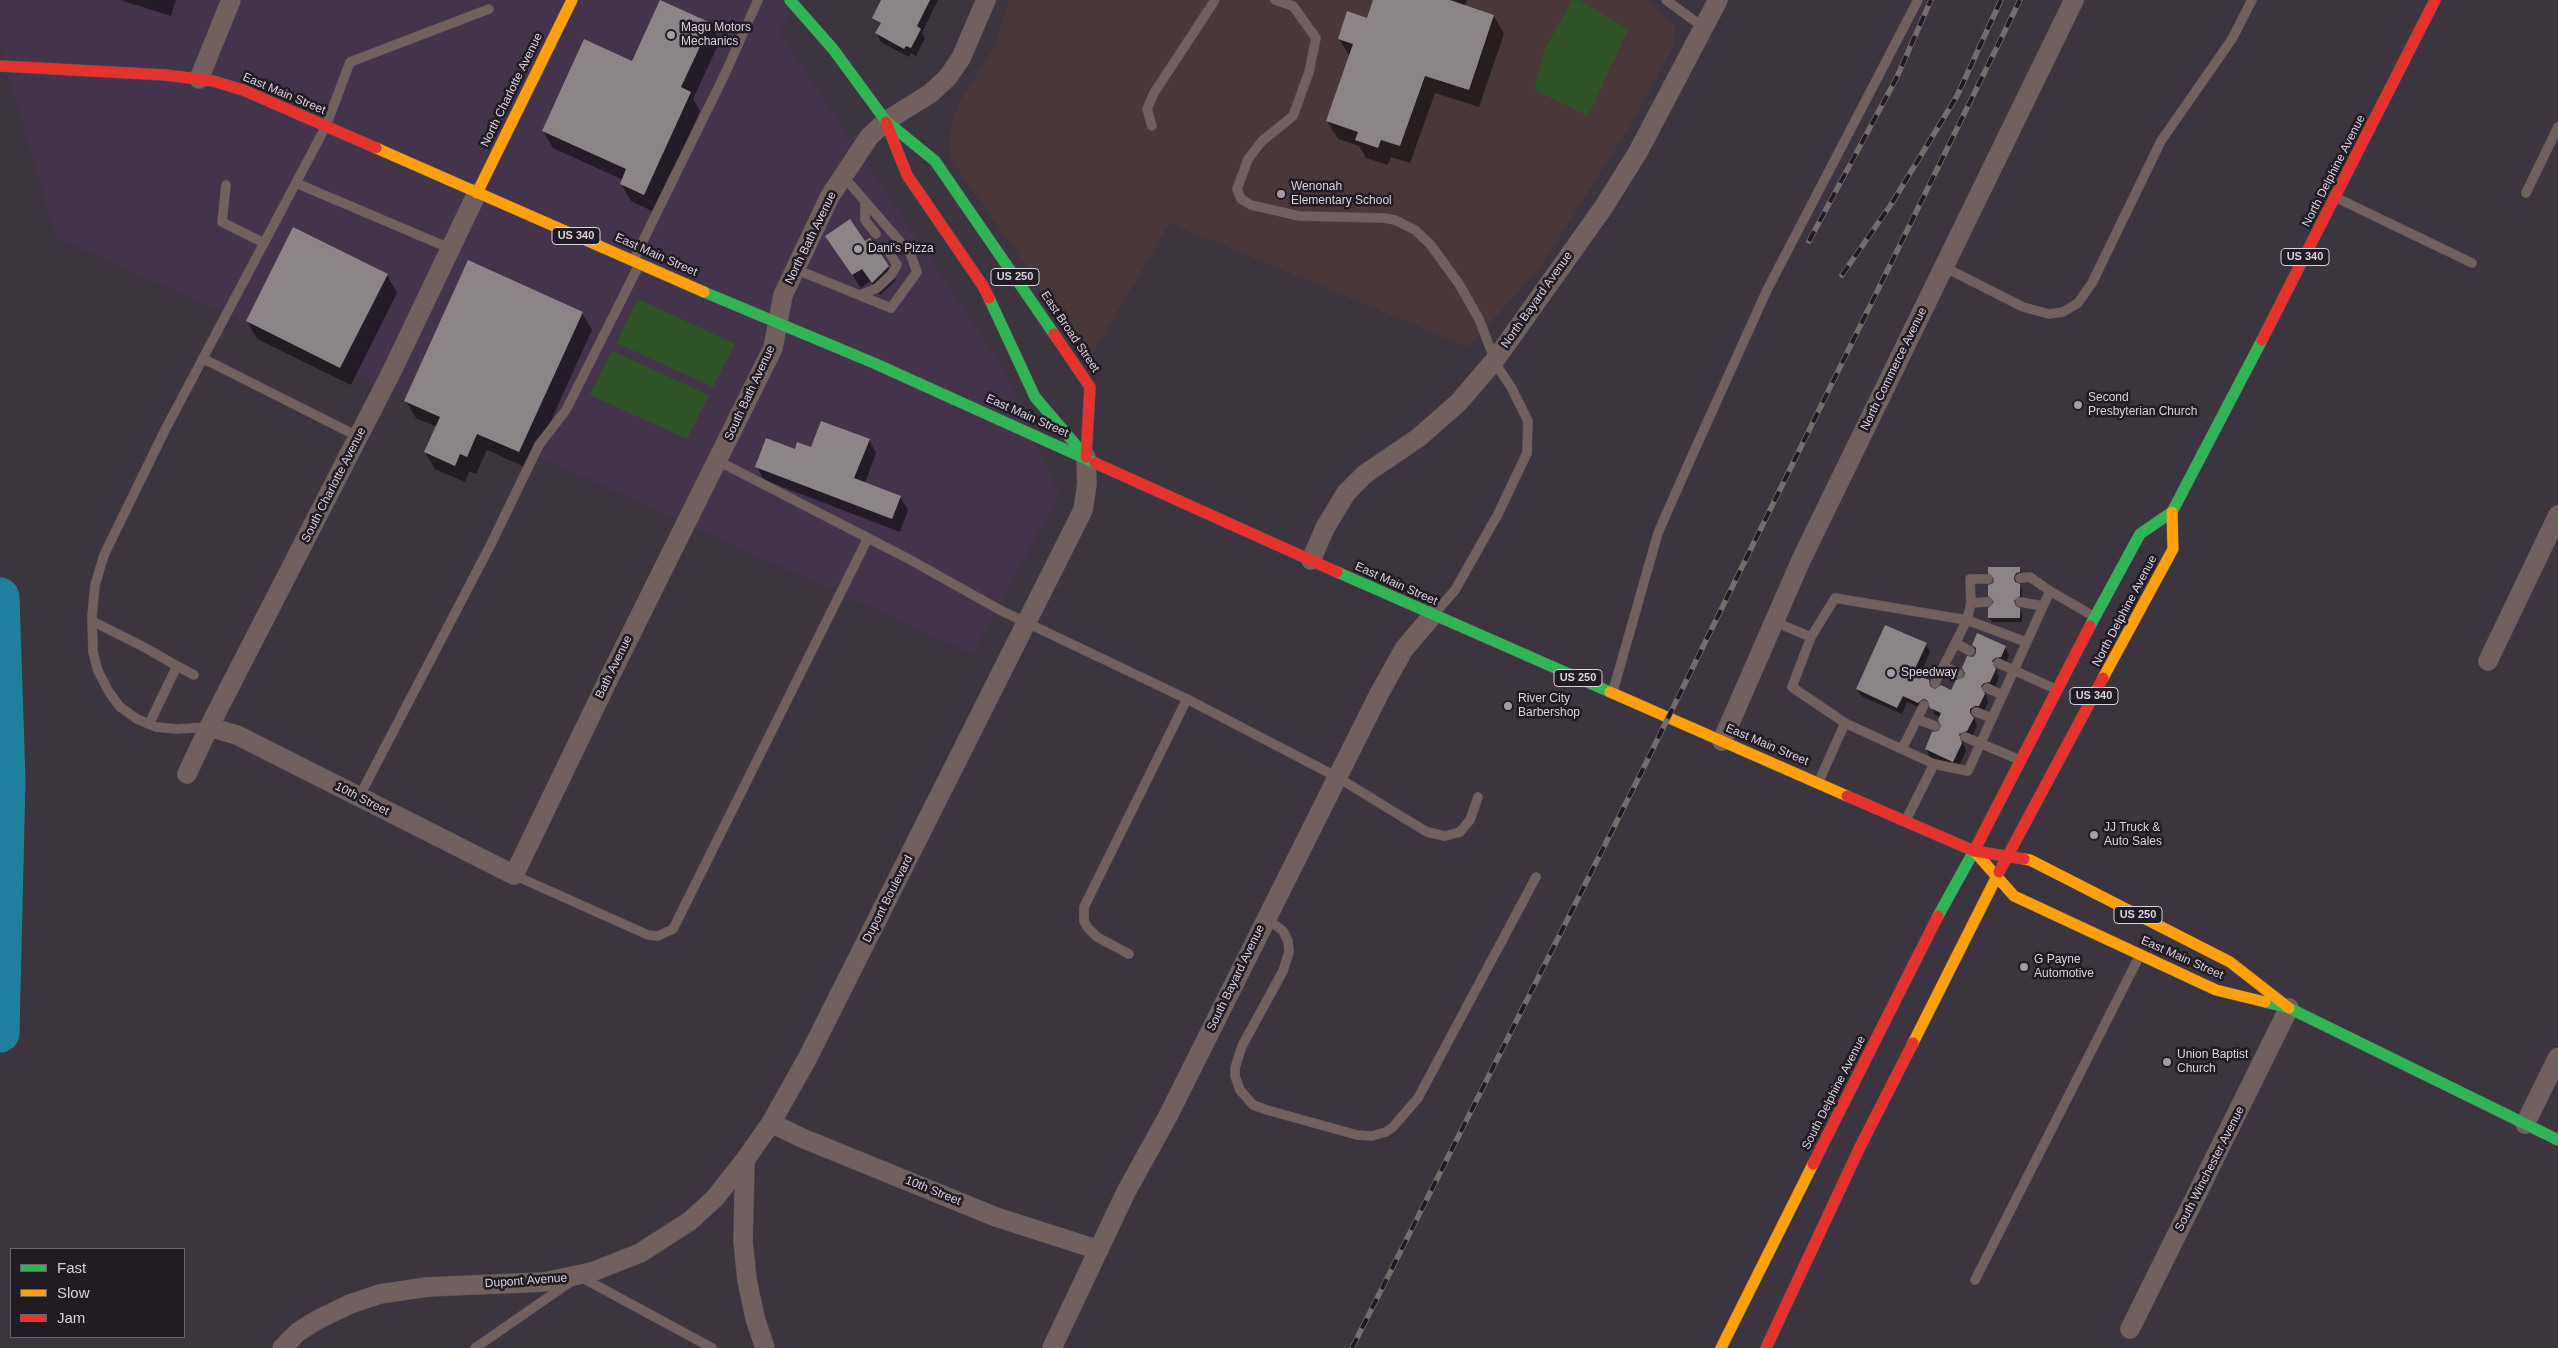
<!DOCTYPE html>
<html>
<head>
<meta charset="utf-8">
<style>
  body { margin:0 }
  #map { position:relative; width:2558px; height:1348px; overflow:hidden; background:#3c353f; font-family:Helvetica,sans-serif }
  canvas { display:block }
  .legend { position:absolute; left:10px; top:1248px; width:175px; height:90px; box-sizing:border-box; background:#211b24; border:1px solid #6b646e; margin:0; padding:6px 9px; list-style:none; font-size:15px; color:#dad2de }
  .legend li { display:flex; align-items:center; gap:10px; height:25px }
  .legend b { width:25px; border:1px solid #6b646e }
</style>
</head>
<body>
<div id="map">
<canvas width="2558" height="1348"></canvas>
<ul class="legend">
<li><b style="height:6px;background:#30b455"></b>Fast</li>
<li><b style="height:6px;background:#ff9f0a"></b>Slow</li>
<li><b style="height:6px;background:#e5322d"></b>Jam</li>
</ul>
</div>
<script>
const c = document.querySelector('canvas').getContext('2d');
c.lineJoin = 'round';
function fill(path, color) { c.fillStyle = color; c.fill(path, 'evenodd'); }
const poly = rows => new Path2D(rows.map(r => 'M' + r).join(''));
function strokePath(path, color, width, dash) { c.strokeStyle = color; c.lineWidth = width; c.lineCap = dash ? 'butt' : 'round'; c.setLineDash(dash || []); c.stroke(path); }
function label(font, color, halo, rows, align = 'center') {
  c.font = font + ' Helvetica,sans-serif'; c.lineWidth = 5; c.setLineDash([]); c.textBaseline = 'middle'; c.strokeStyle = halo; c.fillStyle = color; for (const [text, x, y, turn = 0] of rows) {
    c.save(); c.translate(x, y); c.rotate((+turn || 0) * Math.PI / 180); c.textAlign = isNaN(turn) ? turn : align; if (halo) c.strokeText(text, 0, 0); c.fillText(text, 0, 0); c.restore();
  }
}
fill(poly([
  [0,0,795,0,780,32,1005,371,1059,494,973,654,56,237,0,48]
]), '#43344b');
fill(poly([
  [1009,0,1646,0,1675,26,1675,43,1636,116,1538,270,1468,347,1170,223,1091,357,955,165,949,152,951,125,960,102,995,46]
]), '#4a373a');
fill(poly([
  [1572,0,1580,0,1628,30,1588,116,1534,90,1544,51],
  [638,299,735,344,713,387,616,343],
  [612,351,709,395,687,439,590,395]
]), '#2f5226');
fill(poly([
  [120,0,176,0,171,16],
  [894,0,938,0,922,33,925,38,916,56,911,53,909,57,881,42,876,33],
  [1374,0,1467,0,1465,6,1494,16,1504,34,1479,107,1435,93,1410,163,1391,157,1388,165,1366,158,1359,146,1338,139,1327,121,1350,57,1339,39,1368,19],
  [710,24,720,41,693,99,700,111,654,212,631,201,621,184,623,180,553,148,543,131,633,62],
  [865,243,888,267,896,280,880,295,870,281,861,288,835,249],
  [387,275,397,293,351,385,257,339,247,321],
  [582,313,592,330,529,469,487,450,476,474,469,471,465,482,435,469,425,452,437,427,416,418,406,401],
  [869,440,876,453,865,483,900,497,908,510,900,532,764,480,757,467,795,451],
  [2019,568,2022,576,2018,577,2015,583,2022,589,2022,600,2015,606,2022,614,2022,622,1992,622,1989,618,1995,603,1992,600,1995,580,1989,572],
  [1926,644,1930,652,1919,677,1929,681,1933,689,1952,692,1965,678,1977,654,1974,645,2005,647,2009,655,2005,665,1996,667,1999,677,1994,690,1985,692,1988,702,1983,713,1979,713,1974,717,1977,726,1971,739,1963,742,1966,751,1958,768,1930,757,1926,749,1942,726,1940,717,1935,715,1931,706,1923,709,1907,702,1902,714,1861,696,1857,689]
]), '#0007');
strokePath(poly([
  [0,597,6,780,0,1033]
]), '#217f9e', 39);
fill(poly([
  [660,0,711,23,681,87,691,92,644,195,620,184,626,169,542,131,584,39,632,61],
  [881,0,930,0,917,26,921,29,911,48,906,46,904,49,875,33,881,23,872,18],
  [1373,0,1450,0,1494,15,1469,90,1425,76,1400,146,1381,140,1378,148,1355,140,1358,132,1326,121,1353,44,1338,39,1347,11,1367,18],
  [850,219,865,241,870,238,889,266,872,283,862,269,852,275,825,236],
  [293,227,388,274,340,368,246,321],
  [468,260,583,312,519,452,477,434,467,457,460,454,455,466,424,452,440,417,404,401],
  [821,421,870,439,854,478,901,496,892,519,755,467,766,438,795,449,797,442,811,447],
  [1988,567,2020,567,2020,572,2016,573,2014,578,2015,582,2020,584,2020,596,2014,601,2016,606,2020,608,2020,618,1988,618,1988,608,1994,602,1988,596,1988,585,1993,583,1994,579,1988,573],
  [1885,625,1927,643,1913,673,1929,680,1930,686,1935,689,1941,685,1951,690,1956,680,1964,677,1965,673,1962,668,1967,656,1973,657,1976,653,1976,648,1972,645,1977,633,2006,646,2001,657,1995,658,1992,661,1996,669,1990,682,1984,683,1981,686,1985,694,1979,706,1975,706,1970,709,1970,713,1974,718,1967,731,1959,734,1962,743,1953,762,1925,749,1932,732,1938,731,1941,726,1938,720,1941,713,1930,708,1927,700,1923,699,1918,703,1903,696,1897,708,1856,689]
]), '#8d8488');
const lane = poly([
  [1275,0,1293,6,1316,38,1309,72,1293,116,1262,141,1248,159,1237,189,1241,199,1251,205,1299,216,1384,218,1395,220,1415,230,1430,244,1459,284,1479,319,1497,366,1511,387,1528,421,1527,453,1498,514,1455,590,1435,613],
  [1666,0,1703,27],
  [1152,126,1147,109,1154,93,1215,0],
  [296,183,449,248],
  [226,185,222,222,264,243],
  [2526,193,2558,127],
  [2339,199,2472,263],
  [865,201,865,220,876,234],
  [634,259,724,76,758,0],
  [1944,267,2023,307,2049,314,2063,312,2078,303,2092,283,2161,141,2232,39,2252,0],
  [795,269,891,308,917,272,910,253,843,176],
  [860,295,877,288,891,275,897,265,886,247],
  [204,359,359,437],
  [718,461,907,558,1000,610,1187,699,1337,777,1427,832,1445,836,1460,832,1470,820,1478,797],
  [2020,578,2030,577,2050,591],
  [1988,579,1970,579,1971,603,1967,620,2026,642],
  [2020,602,2043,606],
  [1971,603,1988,602],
  [92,621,142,646,177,666,149,724],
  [1775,622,1811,637,1792,687,1845,723],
  [1811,637,1835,598,1967,620,1935,683],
  [1955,643,1970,651],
  [1998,663,2053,688],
  [177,666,194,675],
  [1944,666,1959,674],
  [1987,688,2002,695],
  [1613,691,1658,533,1687,467,1767,290,1918,0],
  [1976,712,1992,718],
  [1917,719,1935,726],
  [209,727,177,729,156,727,137,719,120,707,109,692,98,671,93,652,92,616,95,585,104,555,165,430,326,126,350,62,489,9],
  [1965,737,2020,760],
  [1902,749,1924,705],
  [1819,781,1845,723,1934,764],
  [359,797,491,544,539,445,566,410,638,267],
  [1907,818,1934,764,1968,771,2050,591,2093,616],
  [514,875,648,935,658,936,673,929,868,538],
  [1266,918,1283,931,1288,941,1289,952,1283,971,1242,1046,1235,1068,1235,1076,1240,1090,1253,1105,1267,1110,1357,1135,1372,1136,1386,1132,1393,1127,1418,1098,1536,877],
  [1129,954,1097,937,1088,928,1084,921,1084,907,1187,699],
  [1975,1280,2139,957],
  [475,1348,579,1276,712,1348]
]);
const street = poly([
  [199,79,231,0],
  [1311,560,1325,528,1346,493,1365,474,1418,438,1458,403,1495,360,1603,208,1638,152,1718,0],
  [2488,661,2558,515],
  [209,727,237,735,514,875,610,676,773,348,783,295,830,196,869,137,886,121,931,93,948,77,961,58,986,0],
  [1722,741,1802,558,2074,0],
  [187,774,209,727,391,373,477,193],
  [771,1123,802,1138,996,1217,1099,1250],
  [2525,1124,2558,1057],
  [2130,1329,2289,1008],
  [282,1348,298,1332,317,1320,350,1304,380,1294,427,1287,544,1282,592,1272,640,1253,690,1221,715,1198,745,1160],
  [765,1348,755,1318,747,1280,743,1241,745,1160,771,1123,807,1059,1083,510,1087,484,1086,457],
  [1052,1348,1126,1192,1168,1116,1379,694,1404,649,1433,615]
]);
const fast = poly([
  [790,0,833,49,886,121,935,161,1054,334],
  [704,292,876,364,1095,463],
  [989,298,1035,397,1081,451],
  [1337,572,1610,692],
  [2090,626,2140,534,2172,512,2262,340],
  [1938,916,1974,851],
  [2265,1002,2289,1008,2558,1140]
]);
const slow = poly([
  [376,148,704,292],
  [477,193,572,0],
  [2103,678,2173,549,2172,512],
  [1610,692,1847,796],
  [1974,851,2014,896,2216,990,2265,1002],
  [2024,859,2030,860,2230,962,2289,1008],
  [1913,1043,1997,876],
  [1721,1348,1813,1164]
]);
const jam = poly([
  [0,66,166,75,213,81,243,90,376,148],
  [886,122,907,175,983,286,989,298],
  [1054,334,1090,387,1086,457],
  [2262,340,2435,0],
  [1095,463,1337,572],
  [1847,796,1974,851,2024,859],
  [1974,851,2090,626],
  [1999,872,2103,678],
  [1813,1164,1938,916],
  [1766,1348,1859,1149,1913,1043]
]);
strokePath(lane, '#58525b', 10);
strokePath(street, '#58525b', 20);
strokePath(fast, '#58525b', 12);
strokePath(slow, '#58525b', 12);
strokePath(jam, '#58525b', 12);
strokePath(lane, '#72605f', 9);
strokePath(street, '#72605f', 19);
strokePath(fast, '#30b455', 11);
strokePath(slow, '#ff9f0a', 11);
strokePath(jam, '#e5322d', 11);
const rail = poly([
  [1809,241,1896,79,1931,0],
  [1842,275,1892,203,1957,96,2001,0],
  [1352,1348,1641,773,2020,0]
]);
strokePath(rail, '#766b6d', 5.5);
strokePath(rail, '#211b24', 4, [11]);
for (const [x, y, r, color] of [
  [671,35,5,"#a39ba6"],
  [1281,194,5,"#a39ba6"],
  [858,249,5,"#a39ba6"],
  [2078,405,5,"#a39ba6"],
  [1891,673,5,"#a39ba6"],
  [1508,706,5,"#a39ba6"],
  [2094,835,5,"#a39ba6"],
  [2024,967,5,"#a39ba6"],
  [2167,1062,5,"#a39ba6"]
]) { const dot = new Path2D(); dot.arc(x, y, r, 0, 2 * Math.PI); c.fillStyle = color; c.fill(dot); strokePath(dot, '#211b24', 2); }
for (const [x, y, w] of [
  [576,236,48],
  [2305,257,48],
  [1015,277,48],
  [1578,678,48],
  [2094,696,48],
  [2138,915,48]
]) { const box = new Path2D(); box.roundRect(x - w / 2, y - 8.5, w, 17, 4); c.fillStyle = '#211b24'; c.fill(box); strokePath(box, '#dad2de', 1); }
label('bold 11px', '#dad2de', null, [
  ["US 340",576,236],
  ["US 340",2305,257],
  ["US 250",1015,277],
  ["US 250",1578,678],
  ["US 340",2094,696],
  ["US 250",2138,915]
]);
label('12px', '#dad2de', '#211b24', [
  ["Magu Motors",681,28],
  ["Mechanics",681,42],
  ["Wenonah",1291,187],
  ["Elementary School",1291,201],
  ["Dani's Pizza",868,249],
  ["Second",2088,398],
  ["Presbyterian Church",2088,412],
  ["Speedway",1901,673],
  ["River City",1518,699],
  ["Barbershop",1518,713],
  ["JJ Truck &",2104,828],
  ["Auto Sales",2104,842],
  ["G Payne",2034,960],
  ["Automotive",2034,974],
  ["Union Baptist",2177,1055],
  ["Church",2177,1069]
], 'left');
label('12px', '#dad2de', '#211b24', [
  ["North Charlotte Avenue",512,90,-64],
  ["East Main Street",284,94,23],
  ["North Delphine Avenue",2334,171,-63],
  ["North Bath Avenue",811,238,-64],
  ["East Main Street",656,255,24],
  ["North Bayard Avenue",1537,300,-55],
  ["East Broad Street",1070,332,56],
  ["North Commerce Avenue",1894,369,-64],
  ["South Bath Avenue",750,393,-65],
  ["East Main Street",1027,416,24],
  ["South Charlotte Avenue",334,485,-63],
  ["East Main Street",1396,584,24],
  ["North Delphine Avenue",2125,611,-62],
  ["Bath Avenue",614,667,-64],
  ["East Main Street",1767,745,23],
  ["10th Street",362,799,27],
  ["Dupont Boulevard",888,899,-63],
  ["East Main Street",2182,958,24],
  ["South Bayard Avenue",1236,978,-64],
  ["South Delphine Avenue",1834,1093,-63],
  ["South Winchester Avenue",2210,1169,-63],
  ["10th Street",933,1191,22],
  ["Dupont Avenue",526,1281,-4]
]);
</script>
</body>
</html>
